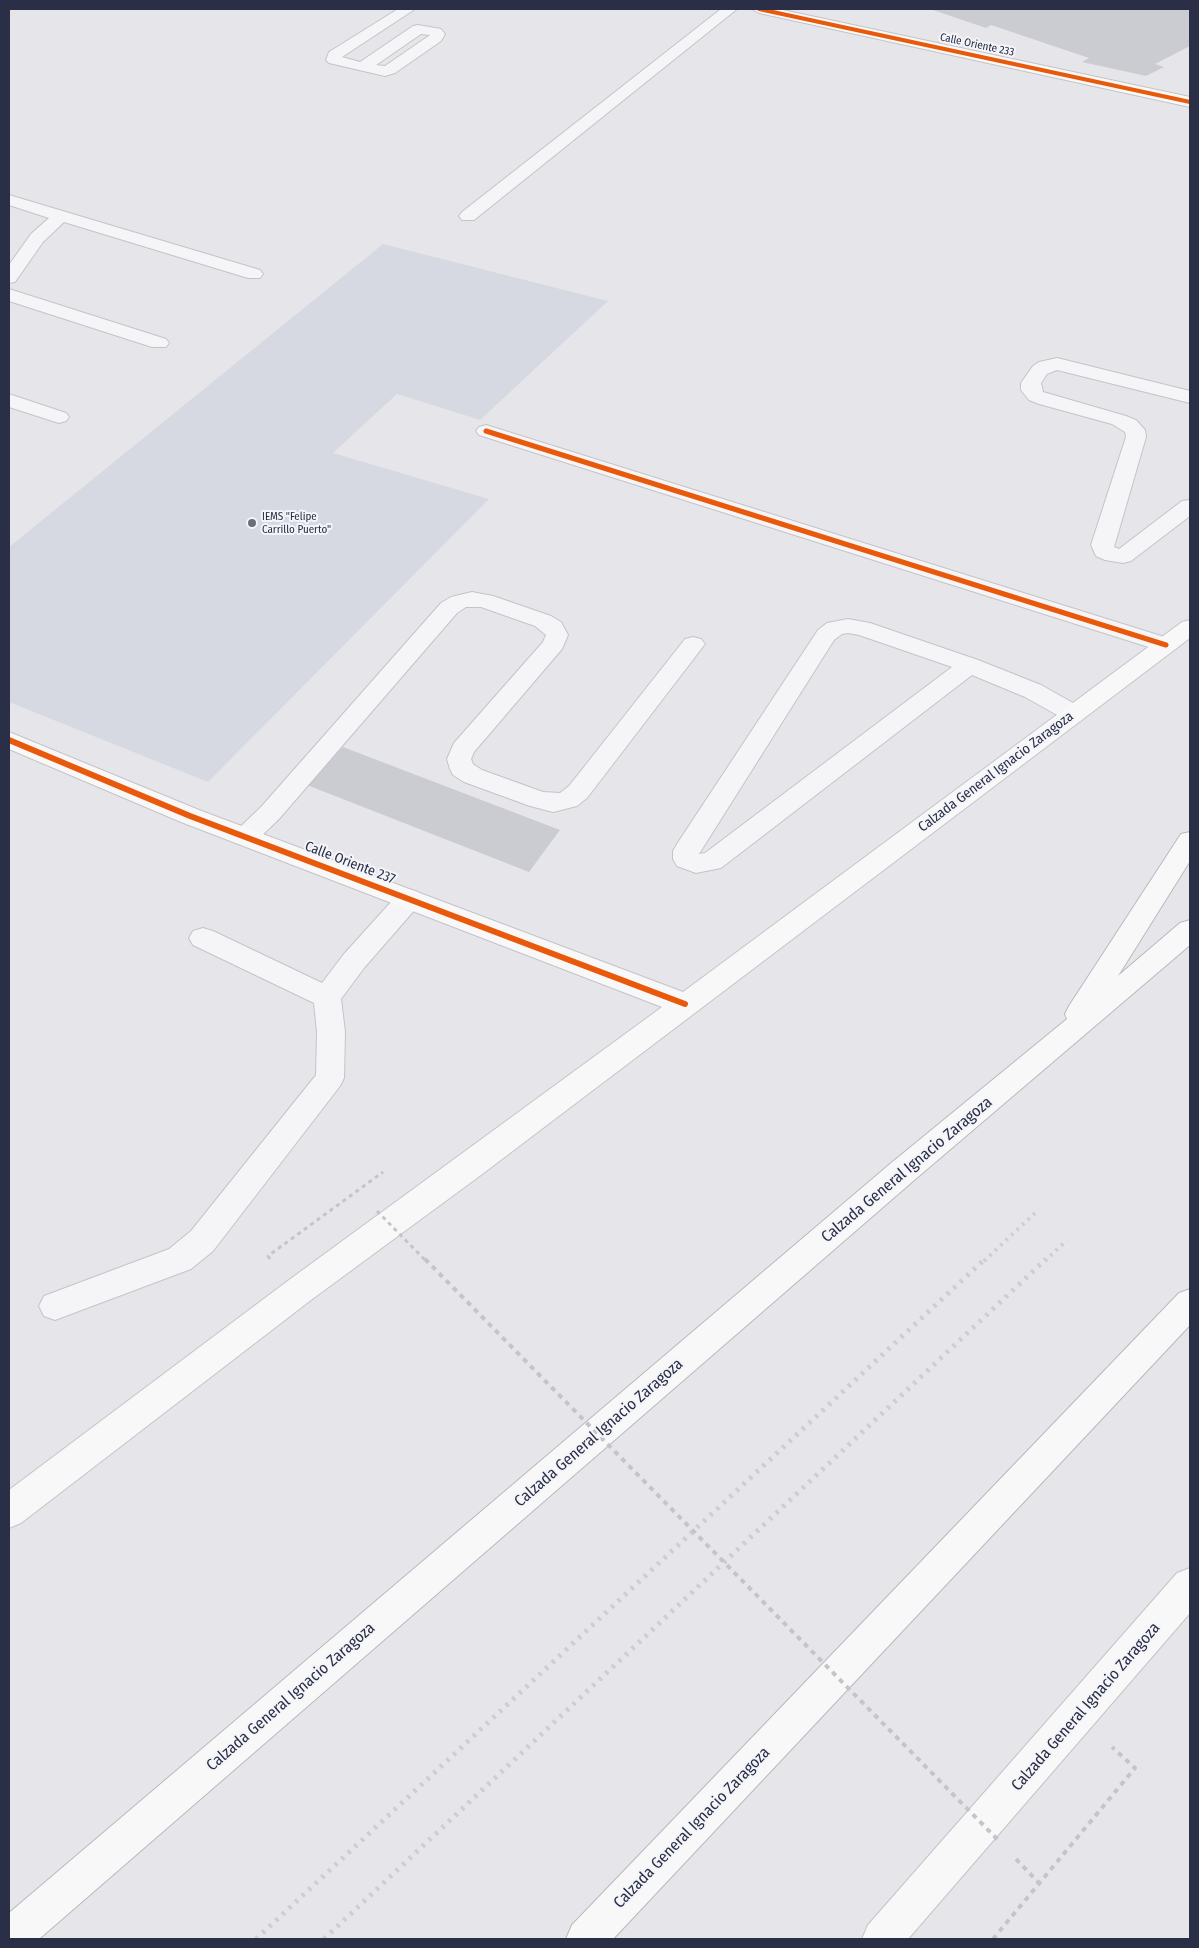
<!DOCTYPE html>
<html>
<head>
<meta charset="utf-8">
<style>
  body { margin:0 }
  #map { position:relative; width:1199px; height:1948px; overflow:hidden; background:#e6e6ea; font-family:"Fira Sans Condensed",sans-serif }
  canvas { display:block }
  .frame { position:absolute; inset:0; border:10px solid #2a2e46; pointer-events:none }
</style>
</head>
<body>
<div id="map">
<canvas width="1199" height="1948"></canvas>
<div class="frame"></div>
</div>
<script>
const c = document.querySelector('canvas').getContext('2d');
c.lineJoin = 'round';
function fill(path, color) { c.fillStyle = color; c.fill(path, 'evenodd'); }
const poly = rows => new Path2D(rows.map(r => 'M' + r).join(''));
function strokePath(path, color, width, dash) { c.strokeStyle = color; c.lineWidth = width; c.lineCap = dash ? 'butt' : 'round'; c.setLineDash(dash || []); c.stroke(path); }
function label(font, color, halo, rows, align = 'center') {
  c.font = font + ' "Fira Sans Condensed",sans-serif'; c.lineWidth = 4; c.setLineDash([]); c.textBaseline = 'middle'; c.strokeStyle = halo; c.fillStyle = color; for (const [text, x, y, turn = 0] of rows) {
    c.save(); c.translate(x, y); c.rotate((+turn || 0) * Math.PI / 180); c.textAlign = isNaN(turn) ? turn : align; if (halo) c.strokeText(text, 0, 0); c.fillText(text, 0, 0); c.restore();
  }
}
fill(poly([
  [383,244,608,301,480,420,397,394,333,453,489,499,208,782,9,702,9,547]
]), '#d6d9e1');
fill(poly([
  [930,9,1190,9,1190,46,1155,64,1164,67,1146,76,1082,62,1089,58,991,25,986,28],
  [343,747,560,830,529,872,307,785]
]), '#cbccd1');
const lane = poly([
  [398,9,415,9,342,57,360,62,413,26,418,25,441,29,445,34,441,41,395,73,385,76,329,63,326,60,329,52,398,9],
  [421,34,430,35,385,66,376,65,421,34],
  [721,9,737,9,474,220,462,220,459,216,462,212,721,9],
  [9,195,260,270,263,274,260,278,248,278,64,222,43,242,15,282,9,283,9,265,31,234,49,218,9,205,9,195],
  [9,289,166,339,169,343,166,347,152,347,9,301,9,289],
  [1057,358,1190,391,1190,403,1057,370,1047,374,1041,383,1043,392,1126,416,1136,420,1145,430,1146,437,1114,547,1119,549,1182,501,1190,500,1190,516,1131,561,1123,563,1105,560,1096,556,1091,545,1126,437,1125,432,1112,424,1039,404,1029,400,1021,390,1021,383,1033,366,1039,362,1057,358],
  [9,394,66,413,69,417,66,421,59,423,9,407,9,394],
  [472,592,493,596,551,616,561,622,568,635,562,649,474,752,471,759,473,764,482,770,543,792,560,793,569,786,685,639,693,637,701,639,705,644,587,798,577,806,553,812,530,806,464,782,453,775,450,769,447,759,454,743,543,642,546,635,535,626,481,607,466,607,457,613,279,819,255,842,246,845,237,842,233,836,237,830,261,807,441,603,451,597,472,592],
  [848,619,870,623,978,660,1041,685,1082,708,1086,714,1082,720,1074,722,1066,720,1025,697,972,675,721,868,696,873,677,866,673,859,673,851,677,844,818,630,827,623,848,619],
  [848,633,859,635,952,667,705,853,699,854,834,640,842,634,848,633],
  [409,889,418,892,422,899,418,906,364,968,341,999,345,1032,344,1078,340,1086,213,1251,191,1269,55,1320,44,1316,39,1306,44,1296,169,1249,191,1231,316,1075,317,1032,314,1003,193,945,189,938,193,931,203,928,213,931,322,983,344,954,400,892,409,889]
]);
const street = poly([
  [486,425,1174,640,1178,645,1174,650,1166,652,1158,650,479,435,476,431,479,427,486,425]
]);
const secondary = poly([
  [752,9,778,9,1190,97,1190,107,759,13,752,9],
  [1190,620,1190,638,481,1175,311,1300,21,1523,9,1528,9,1490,289,1280,662,1007,181,822,9,749,9,732,199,810,683,992,1182,622,1190,620],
  [1190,1568,1190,1613,908,1939,862,1939,868,1925,1177,1573,1190,1568]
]);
const highway = poly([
  [1190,832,1190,861,1118,976,1180,923,1190,920,1190,945,912,1182,39,1939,9,1939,9,1913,890,1164,1067,1019,1065,1014,1069,1006,1181,834,1190,832],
  [1190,1289,1190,1325,613,1939,566,1939,572,1925,1179,1293,1190,1289]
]);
strokePath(lane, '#c4c4c8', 2);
strokePath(street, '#c4c4c8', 2);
strokePath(secondary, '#c4c4c8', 2);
strokePath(highway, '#b8b9bf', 2);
strokePath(poly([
  [270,1259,268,1256,383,1172]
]), '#c4c5ca', 3, [4, 4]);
strokePath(poly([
  [1016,1859,1039,1883],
  [993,1939,1135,1768,1112,1747]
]), '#c4c5ca', 4, [5, 5]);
fill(lane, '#f5f5f7');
fill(street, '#f5f5f7');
fill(secondary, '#f8f8f8');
fill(highway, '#f8f8f8');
strokePath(poly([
  [984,1261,1035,1213],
  [1045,1261,1067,1240]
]), '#ceced2', 4, [2.5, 5]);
strokePath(poly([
  [256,1939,985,1259],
  [324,1939,1046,1259]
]), '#ceced2', 5, [3, 6]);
strokePath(poly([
  [377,1211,426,1261]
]), '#c4c5ca', 3, [4, 4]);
strokePath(poly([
  [425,1259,1000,1842]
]), '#c4c5ca', 4, [5, 5]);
strokePath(poly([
  [759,9,1190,102]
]), '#e8590c', 4);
strokePath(poly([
  [486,431,1166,645]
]), '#e8590c', 5);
strokePath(poly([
  [9,740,190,816,685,1004]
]), '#e8590c', 6);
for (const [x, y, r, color] of [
  [252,523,5,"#6c6e7f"]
]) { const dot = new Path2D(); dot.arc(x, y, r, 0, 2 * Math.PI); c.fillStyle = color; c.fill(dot); strokePath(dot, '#f4f5f9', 2); }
label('11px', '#2a2e46', '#f4f5f9', [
  ["Calle Oriente 233",977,45,12]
]);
label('11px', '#2a2e46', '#f4f5f9', [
  ["IEMS \"Felipe",262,517],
  ["Carrillo Puerto\"",262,530]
], 'left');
label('14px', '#2a2e46', '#f4f5f9', [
  ["Calzada General Ignacio Zaragoza",996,772,-37],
  ["Calle Oriente 237",350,863,21]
]);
label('16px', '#2a2e46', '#f4f5f9', [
  ["Calzada General Ignacio Zaragoza",907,1170,-40],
  ["Calzada General Ignacio Zaragoza",599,1433,-41],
  ["Calzada General Ignacio Zaragoza",291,1697,-41],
  ["Calzada General Ignacio Zaragoza",1086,1707,-49],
  ["Calzada General Ignacio Zaragoza",692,1828,-46]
]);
</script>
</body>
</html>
